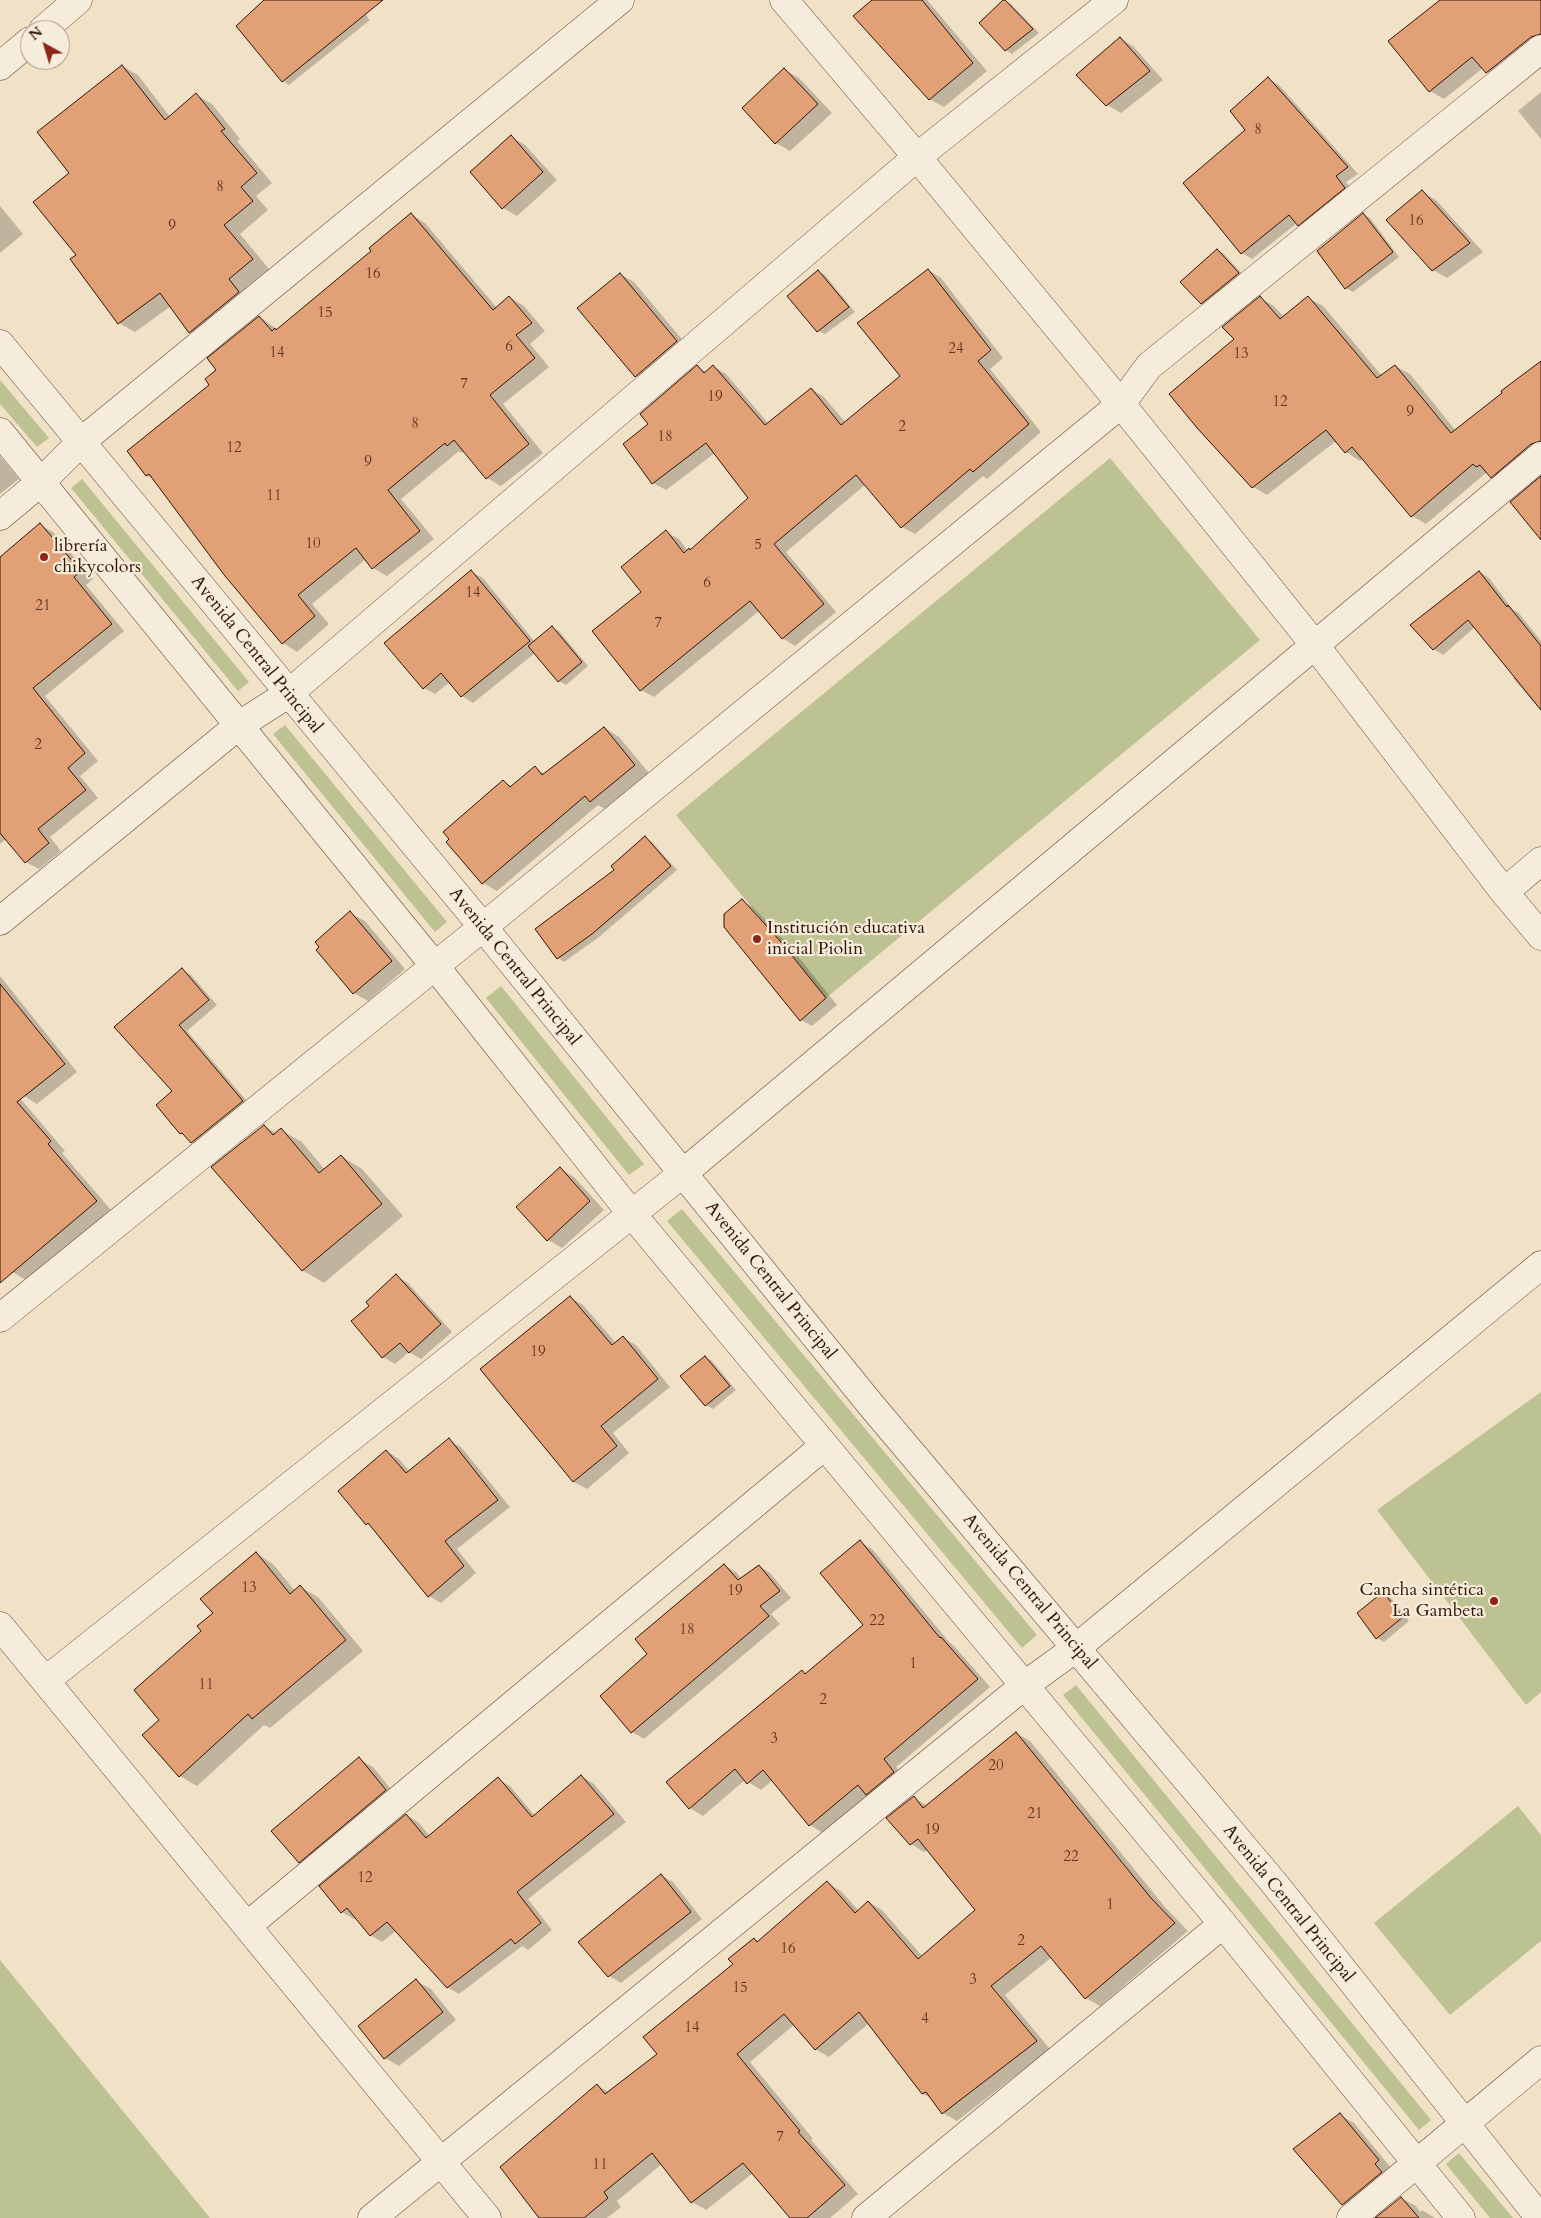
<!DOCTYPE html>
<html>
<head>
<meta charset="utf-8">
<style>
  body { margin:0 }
  #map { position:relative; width:1541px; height:2218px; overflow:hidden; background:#f1e2c7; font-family:Cardo,serif }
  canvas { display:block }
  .north { position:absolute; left:20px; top:20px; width:50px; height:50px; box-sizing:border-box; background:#f6ecdb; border:1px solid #a89585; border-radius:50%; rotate:321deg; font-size:14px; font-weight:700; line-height:20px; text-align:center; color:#321304 }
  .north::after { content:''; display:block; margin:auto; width:18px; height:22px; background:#8f2418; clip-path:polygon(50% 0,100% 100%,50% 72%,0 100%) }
</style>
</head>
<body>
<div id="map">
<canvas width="1541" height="2218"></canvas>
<div class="north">N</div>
</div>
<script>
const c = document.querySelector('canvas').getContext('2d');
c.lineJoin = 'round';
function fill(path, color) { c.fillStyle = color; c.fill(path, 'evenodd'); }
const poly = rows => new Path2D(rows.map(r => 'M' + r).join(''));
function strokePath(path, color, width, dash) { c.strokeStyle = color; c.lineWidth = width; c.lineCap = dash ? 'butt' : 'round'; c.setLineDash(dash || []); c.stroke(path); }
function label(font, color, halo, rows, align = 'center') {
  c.font = font + ' Cardo,serif'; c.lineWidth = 4.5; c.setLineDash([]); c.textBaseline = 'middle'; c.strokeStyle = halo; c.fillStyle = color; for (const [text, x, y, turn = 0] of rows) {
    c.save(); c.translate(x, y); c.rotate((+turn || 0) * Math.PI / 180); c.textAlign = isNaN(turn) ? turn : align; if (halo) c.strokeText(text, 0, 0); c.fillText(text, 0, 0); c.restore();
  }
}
fill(poly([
  [0,380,49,438,37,447,0,404],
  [1110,458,1260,640,826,998,676,815],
  [82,479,249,682,238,691,71,488],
  [285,725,447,922,435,932,273,734],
  [501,986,644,1164,629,1175,486,998],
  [682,1209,1037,1635,1022,1648,667,1221],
  [1541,1392,1541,1692,1526,1705,1377,1510],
  [1076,1685,1431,2120,1419,2130,1063,1695],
  [1518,1806,1541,1835,1541,1941,1450,2015,1374,1923],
  [0,1960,210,2218,0,2218],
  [1459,2153,1513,2218,1490,2218,1446,2164]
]), '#bdc293');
fill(poly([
  [295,0,354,0,370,20,289,85,283,81],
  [874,0,927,0,987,71,944,107,929,99],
  [1004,0,1011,4,1039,33,1012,54,1006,50],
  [1442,0,1541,0,1541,41,1501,81,1483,68,1444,99,1430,91],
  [1120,38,1134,47,1163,80,1121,113,1107,105],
  [122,66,138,75,170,117,196,95,212,104,240,139,237,141,272,183,256,196,268,210,240,234,269,269,244,289,255,301,206,341,190,332,171,306,135,332,119,323,78,255,71,173],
  [785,70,799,78,832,113,790,151,776,143,743,108],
  [1269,79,1279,85,1358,174,1346,182,1355,194,1309,231,1297,223,1252,259,1242,253,1247,130],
  [1541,92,1541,139,1518,111],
  [511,137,525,145,557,180,517,216,503,208],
  [1422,192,1436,200,1483,252,1447,278,1433,270],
  [0,206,23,234,0,253],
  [411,214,425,223,497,308,509,297,524,306,545,331,530,344,549,367,503,404,543,453,501,486,487,478,465,451,462,453,459,451,401,499,434,539,387,576,373,568,366,559,312,604,329,624,297,652,283,643,226,576,154,479,147,476,128,452,211,385,217,370,260,317,278,330,373,251],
  [1363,214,1370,218,1399,257,1353,292,1346,288],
  [1218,250,1224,254,1245,277,1208,307,1202,303],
  [928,270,941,278,1003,358,990,369,1041,432,987,479,983,476,915,534,902,527,866,484,786,552,836,612,795,646,782,638,759,611,654,697,641,690,643,592,666,532,679,539,688,551,691,551,750,499,715,453,666,490,653,483,650,424,698,367,706,372,713,366,726,374,769,424,811,389,824,397,846,423,902,376],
  [818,271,825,275,855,312,825,334,818,331],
  [620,274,634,282,691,350,650,384,636,376],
  [1260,298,1274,306,1284,317,1308,298,1323,306,1382,376,1395,366,1410,374,1456,431,1541,361,1541,457,1506,485,1487,472,1426,524,1412,516,1363,458,1360,461,1346,452,1336,441,1267,495,1253,487,1235,339],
  [0,456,19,479,0,494],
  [40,525,53,532,93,579,86,585,124,631,45,696,98,761,80,776,98,798,50,837,61,851,39,869,26,862,6,839,0,844,0,559],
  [471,572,483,578,535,642,552,628,559,631,588,666,566,685,559,681,535,653,473,703,462,696,450,682,435,694,424,688],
  [1480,572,1489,578,1513,610,1518,612,1541,641,1541,711,1513,678,1515,676,1475,627,1443,655,1434,649],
  [605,728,619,737,649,773,605,809,598,805,497,891,483,883,503,781,513,787,535,768,545,774],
  [645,838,652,842,677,870,599,937,564,962,558,958,616,871],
  [742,901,753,907,792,949,837,1005,812,1026,801,1020],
  [350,913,365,921,405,969,368,1001,354,993],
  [182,970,191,975,217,1005,187,1031,252,1107,201,1148,181,1133,174,1091],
  [0,976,77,1072,37,1104,24,1096,0,1068],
  [0,1092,19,1097,65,1151,62,1153,111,1210,28,1281,12,1272,0,1258],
  [264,1126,276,1133,281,1130,302,1142,325,1170,341,1156,362,1169,403,1216,324,1283,302,1270],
  [560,1168,574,1177,604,1210,562,1248,548,1240],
  [396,1276,408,1283,452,1332,421,1359,409,1352,395,1364,383,1357,353,1321,371,1306],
  [570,1297,583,1305,616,1343,623,1338,636,1345,670,1387,613,1433,629,1453,587,1489,574,1482,481,1369],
  [705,1357,712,1361,736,1390,713,1409,706,1405],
  [449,1440,461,1447,510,1507,457,1549,476,1573,441,1603,429,1596,374,1527,367,1524,386,1451,399,1459,410,1472],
  [860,1542,873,1550,950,1643,954,1646,990,1687,896,1767,906,1780,823,1833,810,1825,773,1780,761,1790,745,1780,703,1816,690,1808,668,1783,802,1672,807,1674,864,1625],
  [256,1553,273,1564,295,1591,300,1587,318,1597,363,1651,270,1728,264,1725,197,1786,180,1776,143,1735,161,1720,203,1631],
  [724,1565,736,1572,742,1579,759,1566,770,1573,791,1598,771,1614,780,1624,644,1739,632,1732,602,1696,649,1655],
  [1384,1593,1390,1597,1409,1621,1384,1642,1377,1638,1358,1614],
  [1016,1733,1030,1741,1165,1907,1188,1931,1100,2006,1086,1998,1052,1957,1005,1995,1050,2049,957,2121,943,2113,933,2099,923,2094,869,2023,829,2057,815,2049,795,2024,750,2062,813,2139,811,2140,858,2194,830,2218,792,2218,753,2173,706,2210,692,2202,662,2164,617,2201,621,2207,607,2218,540,2218,597,2086,609,2092,659,2054,754,1939,759,1942,827,1883,841,1891,859,1911,869,1902,882,1910,923,1957,977,1910,928,1850,924,1852,911,1844,914,1798,928,1806],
  [359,1759,373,1767,399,1799,314,1870,299,1862],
  [582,1777,594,1784,626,1822,528,1899,552,1930,528,1950,522,1946,459,1994,447,1987,397,1930,382,1942,370,1935,356,1918,354,1919,342,1912,406,1815,418,1822,430,1836,498,1779,510,1786,535,1816],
  [661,1875,673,1882,702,1919,621,1983,609,1976],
  [416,1981,431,1989,456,2020,399,2066,385,2058],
  [1340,2115,1354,2123,1392,2169,1357,2212,1343,2204],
  [1401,2198,1416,2206,1420,2212,1422,2210,1435,2218,1377,2218]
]), '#0003');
const building = poly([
  [264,0,383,0,282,82,236,26,264,0],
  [872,0,922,0,973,63,929,100,853,16,872,0],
  [1003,0,1005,0,1033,29,1005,51,979,23,1003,0],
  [1440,0,1541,0,1541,34,1531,37,1486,73,1472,57,1429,92,1388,41,1440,0],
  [1120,37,1150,71,1106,106,1076,75,1120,37],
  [122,65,165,120,196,93,225,129,221,131,257,173,241,187,253,201,224,225,253,259,229,279,239,292,189,333,160,293,118,324,70,259,76,255,33,202,69,173,37,132,122,65],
  [784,68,818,104,775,144,742,108,784,68],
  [1268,77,1348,167,1336,176,1345,188,1298,226,1289,215,1241,254,1183,183,1245,130,1230,111,1268,77],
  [511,135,543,172,502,209,470,172,511,135],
  [1422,190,1470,243,1432,271,1386,220,1422,190],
  [411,213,493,310,509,296,532,323,516,335,535,358,490,395,529,444,486,479,454,440,447,446,445,443,388,490,420,531,372,569,356,548,298,595,315,616,282,644,225,576,149,474,146,476,127,451,209,385,205,379,216,370,207,358,259,316,272,331,275,328,276,330,371,251,369,248,411,213],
  [1363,213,1393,252,1345,289,1317,251,1363,213],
  [1217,249,1239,273,1201,304,1180,282,1217,249],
  [928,269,991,350,978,361,1029,424,973,472,970,469,901,528,856,475,774,544,824,604,782,639,750,601,640,691,592,631,641,592,621,567,666,530,684,553,689,548,690,550,748,498,706,443,652,484,623,444,648,424,640,414,697,365,704,373,713,365,765,425,811,388,841,425,900,376,857,323,928,269],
  [818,270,849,307,817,332,787,296,818,270],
  [620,273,677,341,635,377,577,308,620,273],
  [1260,296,1280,319,1308,296,1377,378,1395,365,1451,433,1502,393,1501,391,1541,361,1541,441,1531,444,1491,478,1480,465,1476,467,1473,464,1411,517,1352,447,1345,453,1326,430,1252,488,1198,429,1169,394,1234,339,1222,327,1260,296],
  [1541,476,1541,540,1510,502,1541,476],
  [40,523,81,571,74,577,112,624,33,688,85,753,68,768,86,790,38,829,49,843,25,863,0,833,0,557,40,523],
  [471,570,530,641,461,697,441,673,423,689,384,643,471,570],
  [1479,571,1507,607,1508,605,1541,646,1541,710,1468,620,1433,650,1410,625,1479,571],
  [552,626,582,662,558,682,528,646,552,626],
  [604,727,635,765,590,802,585,796,482,884,446,842,449,839,443,832,503,780,510,787,535,766,542,775,604,727],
  [645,836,671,866,592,934,557,959,535,929,614,870,611,866,645,836],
  [742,899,781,942,826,998,800,1021,724,927,724,914,742,899],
  [350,911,392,961,353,994,316,950,319,947,315,942,350,911],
  [182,968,209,1000,179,1025,243,1101,191,1143,182,1133,180,1134,156,1105,172,1091,114,1027,182,968],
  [0,984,65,1064,17,1102,51,1141,48,1144,97,1201,0,1283,0,984],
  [264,1125,273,1135,281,1128,319,1173,341,1155,382,1204,302,1271,211,1167,264,1125],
  [560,1167,590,1201,547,1241,516,1207,560,1167],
  [396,1274,441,1324,409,1353,400,1343,382,1358,351,1321,369,1306,366,1302,396,1274],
  [570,1296,612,1345,623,1336,658,1379,601,1426,617,1446,573,1482,480,1369,570,1296],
  [705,1356,730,1386,705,1406,680,1376,705,1356],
  [449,1438,498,1500,445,1541,464,1566,428,1597,368,1523,366,1525,338,1491,386,1450,406,1473,449,1438],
  [860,1540,940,1638,941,1637,978,1679,884,1759,894,1772,866,1795,858,1785,809,1826,763,1770,747,1784,735,1769,689,1809,666,1782,802,1670,805,1674,863,1625,820,1573,860,1540],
  [256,1552,290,1594,300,1585,346,1640,252,1719,248,1714,179,1777,142,1735,159,1720,134,1690,201,1631,197,1626,213,1613,200,1599,256,1552],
  [724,1564,738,1580,759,1565,780,1591,760,1606,769,1616,631,1733,600,1696,647,1654,635,1639,724,1564],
  [1383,1592,1403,1617,1376,1639,1357,1613,1383,1592],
  [1016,1732,1151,1898,1175,1923,1085,1999,1041,1946,991,1986,1037,2041,942,2114,926,2092,922,2094,859,2012,815,2050,784,2014,737,2054,800,2131,798,2132,845,2185,807,2218,790,2218,743,2163,691,2203,652,2153,604,2192,608,2198,584,2218,539,2218,500,2167,597,2084,605,2094,657,2054,643,2037,733,1964,728,1959,754,1938,757,1942,827,1881,855,1913,868,1901,918,1959,975,1910,918,1839,910,1845,886,1818,914,1796,923,1808,1016,1732],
  [359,1757,386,1790,299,1863,271,1831,359,1757],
  [581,1775,614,1814,517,1892,541,1923,515,1944,511,1939,447,1988,387,1922,370,1936,347,1908,341,1913,319,1886,406,1814,426,1838,498,1777,532,1817,581,1775],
  [661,1874,691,1912,608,1977,578,1942,661,1874],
  [416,1979,443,2012,384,2059,358,2026,416,1979],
  [1340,2113,1379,2160,1375,2164,1382,2172,1342,2205,1293,2149,1340,2113],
  [1401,2197,1419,2218,1375,2218,1401,2197]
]);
fill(building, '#e2a077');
strokePath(building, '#321304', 1);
const minor = poly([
  [784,0,917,157,1121,404,1314,644,1504,892,1541,936],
  [43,30,78,0],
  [0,66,30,41],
  [0,516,42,481,82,441,620,0],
  [1504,892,1541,861],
  [0,921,238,726,288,694,917,157,1114,0],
  [0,1318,483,927,1121,404,1149,366,1541,49],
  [0,1626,487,2218],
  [45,1681,682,1174,1541,456],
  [247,1926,824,1446],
  [372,2218,1025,1685,1076,1648,1541,1265],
  [866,2218,1223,1924],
  [1351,2218,1541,2060]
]);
const tertiary = poly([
  [0,344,483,927,871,1405,1274,1883,1540,2218],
  [0,432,434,965,631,1213,1223,1924,1461,2218]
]);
strokePath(minor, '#624735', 29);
strokePath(tertiary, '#624735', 29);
strokePath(minor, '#f6ecdb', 28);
strokePath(tertiary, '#f6ecdb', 28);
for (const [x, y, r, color] of [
  [44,557,5,"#8f2418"],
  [757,939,5,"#8f2418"],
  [1494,1601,5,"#8f2418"]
]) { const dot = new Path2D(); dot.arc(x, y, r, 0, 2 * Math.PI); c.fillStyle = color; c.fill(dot); strokePath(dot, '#f6ecdb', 2); }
label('15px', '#5e3621', null, [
  ["8",1258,131],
  ["8",220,188],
  ["16",1416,222],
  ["9",172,227],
  ["16",373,275],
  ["15",325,314],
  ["6",509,348],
  ["24",956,350],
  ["14",277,354],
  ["13",1241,355],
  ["7",464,385],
  ["19",715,398],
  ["12",1280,403],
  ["9",1410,413],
  ["8",415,425],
  ["2",902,428],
  ["18",665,438],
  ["12",234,449],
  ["9",368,463],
  ["11",274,497],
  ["10",313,545],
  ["5",758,546],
  ["6",707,584],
  ["14",473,594],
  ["21",43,607],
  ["7",658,624],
  ["2",38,746],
  ["19",538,1353],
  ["13",249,1589],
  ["19",735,1592],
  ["22",877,1622],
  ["18",687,1631],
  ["1",913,1665],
  ["11",206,1686],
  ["2",823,1701],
  ["3",774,1740],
  ["20",996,1767],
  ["21",1035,1815],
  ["19",932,1831],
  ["22",1071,1858],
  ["12",365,1879],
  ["1",1110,1906],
  ["2",1021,1942],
  ["16",788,1950],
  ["3",973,1981],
  ["15",740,1989],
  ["4",925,2020],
  ["14",692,2029],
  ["7",780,2138],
  ["11",600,2166]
]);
label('18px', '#321304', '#f6ecdb', [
  ["librería",54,547],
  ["chikycolors",54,568],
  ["Institución educativa",767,929],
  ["inicial Piolin",767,950],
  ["Cancha sintética",1484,1591,"right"],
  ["La Gambeta",1484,1612,"right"]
], 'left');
label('18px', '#321304', '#f6ecdb', [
  ["Avenida Central Principal",256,655,51],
  ["Avenida Central Principal",514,967,51],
  ["Avenida Central Principal",770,1281,51],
  ["Avenida Central Principal",1029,1592,50],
  ["Avenida Central Principal",1288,1904,51]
]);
</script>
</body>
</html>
